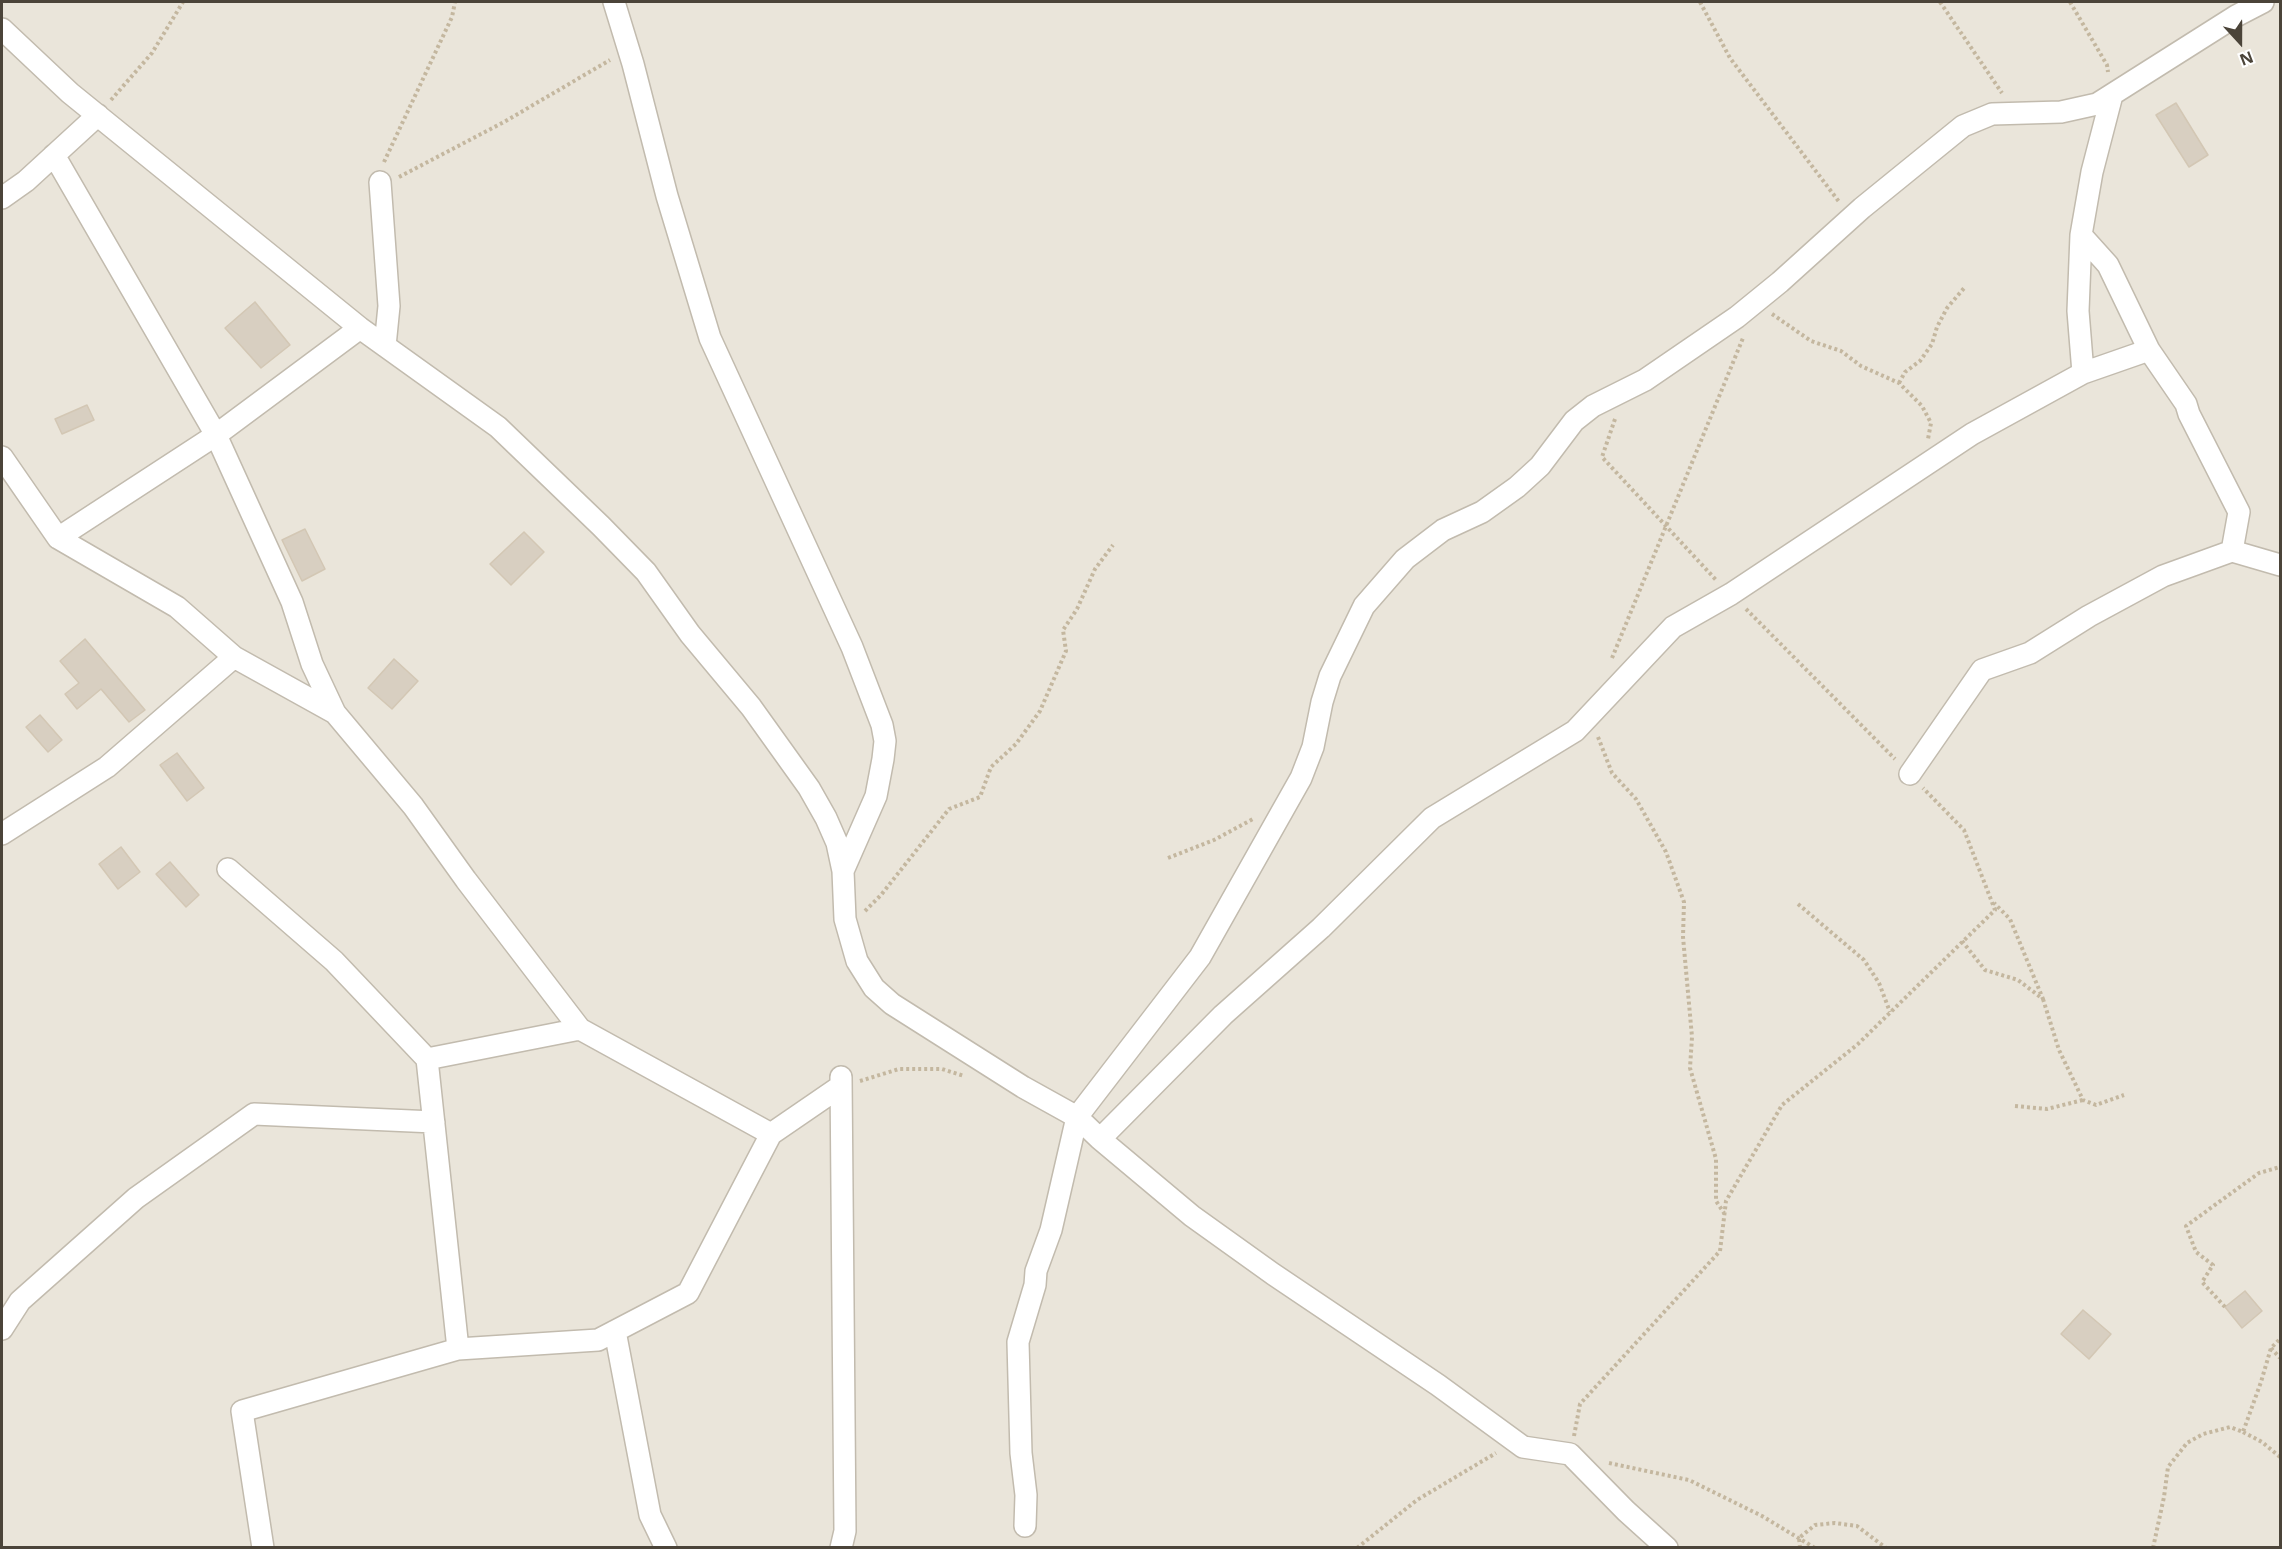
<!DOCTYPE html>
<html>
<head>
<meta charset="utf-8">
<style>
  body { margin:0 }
  #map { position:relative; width:2282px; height:1549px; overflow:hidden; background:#f6f3ec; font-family:"Open Sans",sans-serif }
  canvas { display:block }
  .frame { position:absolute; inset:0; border:3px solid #4b4439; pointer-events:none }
  .north { position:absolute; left:2210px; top:12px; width:60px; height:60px; -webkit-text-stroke:4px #fff; paint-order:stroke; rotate:159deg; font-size:16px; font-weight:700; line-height:24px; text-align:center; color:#4b4439 }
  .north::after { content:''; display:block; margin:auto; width:21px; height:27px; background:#4b4439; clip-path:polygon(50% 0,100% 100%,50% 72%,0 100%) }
</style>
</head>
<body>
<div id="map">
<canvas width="2282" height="1549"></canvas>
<div class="frame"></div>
<div class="north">N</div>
</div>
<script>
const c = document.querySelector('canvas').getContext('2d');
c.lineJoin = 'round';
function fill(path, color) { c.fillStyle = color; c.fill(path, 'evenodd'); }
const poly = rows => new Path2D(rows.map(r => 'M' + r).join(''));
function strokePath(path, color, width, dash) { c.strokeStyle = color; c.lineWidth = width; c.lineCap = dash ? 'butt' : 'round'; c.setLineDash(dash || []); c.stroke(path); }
fill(poly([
  [2,2,2280,2,2280,1547,2,1547]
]), '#eae5da');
const building = poly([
  [2176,103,2208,155,2189,167,2156,115,2176,103],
  [255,302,290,345,261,368,225,328,255,302],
  [87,405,94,420,62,434,55,419,87,405],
  [305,529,325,569,302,581,282,540,305,529],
  [524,532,544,552,511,585,490,564,524,532],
  [85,639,145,710,129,722,101,689,77,709,65,694,79,683,60,661,85,639],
  [394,659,418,681,392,709,368,688,394,659],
  [40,715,62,740,48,752,26,727,40,715],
  [177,753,204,788,187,801,160,765,177,753],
  [121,847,140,872,118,889,99,864,121,847],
  [170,862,199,895,186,907,156,874,170,862],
  [2245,1291,2262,1311,2242,1328,2225,1307,2245,1291],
  [2083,1310,2111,1334,2089,1359,2061,1334,2083,1310]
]);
fill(building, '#d8cfc1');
strokePath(building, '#d3c7b4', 1.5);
const minor = poly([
  [614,2,633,64,667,196,710,338,852,647,882,725,885,741,883,759,876,796,843,871],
  [2,29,70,93,360,328,498,427,601,526,646,572,690,634,751,707,809,788,826,818,837,843,843,871,845,919,857,961,874,988,892,1004,1023,1087,1077,1117,1100,1139,1192,1216,1273,1274,1438,1385,1523,1447,1570,1454,1626,1511,1667,1548],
  [54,155,216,435,292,602,312,664,335,713,413,806,466,880,580,1029,771,1134],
  [380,182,389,306,385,346],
  [2,198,26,181,98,115],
  [2081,235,2108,265,2149,350,2186,404,2189,414,2239,512,2232,551],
  [2083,373,2078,311,2081,235,2092,172,2112,95],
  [2,457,58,538,177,607,234,657,335,713],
  [58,538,216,435,360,328],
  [1910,774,1982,670,2030,653,2089,616,2163,576,2232,551,2280,565],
  [2,834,107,767,234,657],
  [228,869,334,961,427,1059,458,1349],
  [427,1059,580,1029],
  [1100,1139,1223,1015,1321,928,1432,818,1575,731,1673,627,1731,594,1972,434,2083,373,2149,350],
  [2,1329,20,1301,136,1198,254,1114,434,1122],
  [615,1331,650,1515,666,1548],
  [1025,1526,1026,1495,1021,1453,1018,1342,1035,1285,1036,1271,1051,1230,1077,1117,1200,957,1301,778,1313,747,1322,702,1330,676,1364,606,1405,559,1443,530,1482,512,1517,487,1540,466,1574,421,1593,406,1645,380,1737,317,1780,282,1862,208,1963,126,1992,114,2061,112,2097,104,2236,16,2263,2],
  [263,1548,242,1411,458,1349,598,1340,688,1293,771,1134,841,1086],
  [841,1548,845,1531,841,1077]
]);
strokePath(minor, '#c2bbae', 24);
strokePath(poly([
  [1700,2,1730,58,1840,203],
  [1940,2,2002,93],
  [2070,2,2107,65,2108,72],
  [111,100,152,53,183,2],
  [384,162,452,17,455,2],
  [399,177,504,122,610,60],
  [1772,314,1811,341,1841,351,1861,366,1899,383,1922,406,1931,423,1928,439],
  [1899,383,1905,372,1920,361,1932,344,1937,327,1947,308,1965,287],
  [1615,419,1602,457,1717,581],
  [1746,609,1895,759],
  [1612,658,1743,338],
  [1598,737,1612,773,1636,799,1666,852,1684,902,1683,937,1692,1037,1690,1068,1716,1159,1716,1201,1724,1213],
  [1168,858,1214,840,1253,819],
  [1798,904,1864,960,1879,983,1890,1012],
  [865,911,881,895,949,809,980,797,991,767,1016,744,1040,711,1066,651,1063,630,1077,609,1095,569,1113,545],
  [1962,941,1985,970,2018,980,2043,999,2010,919,1994,903],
  [2043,999,2059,1050,2083,1100,2096,1105,2124,1095],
  [860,1081,899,1069,942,1069,964,1076],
  [2015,1106,2047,1109,2083,1100],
  [2225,1307,2202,1282,2213,1265,2196,1252,2186,1226,2259,1173,2280,1167],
  [2271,1348,2280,1358],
  [2243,1432,2262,1442,2280,1457],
  [1574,1436,1580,1404,1720,1251,1726,1201,1782,1105,1858,1044,1995,910,1964,830,1923,788],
  [1609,1463,1689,1480,1762,1516,1815,1548],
  [1357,1548,1417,1500,1496,1453],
  [1800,1548,1799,1538,1815,1525,1835,1523,1857,1526,1886,1548],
  [2153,1548,2164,1497,2168,1467,2187,1443,2203,1434,2230,1427,2243,1432,2261,1382,2271,1348,2280,1339]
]), '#c4b79f', 4, [3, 3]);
strokePath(minor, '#fff', 21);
</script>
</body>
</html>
